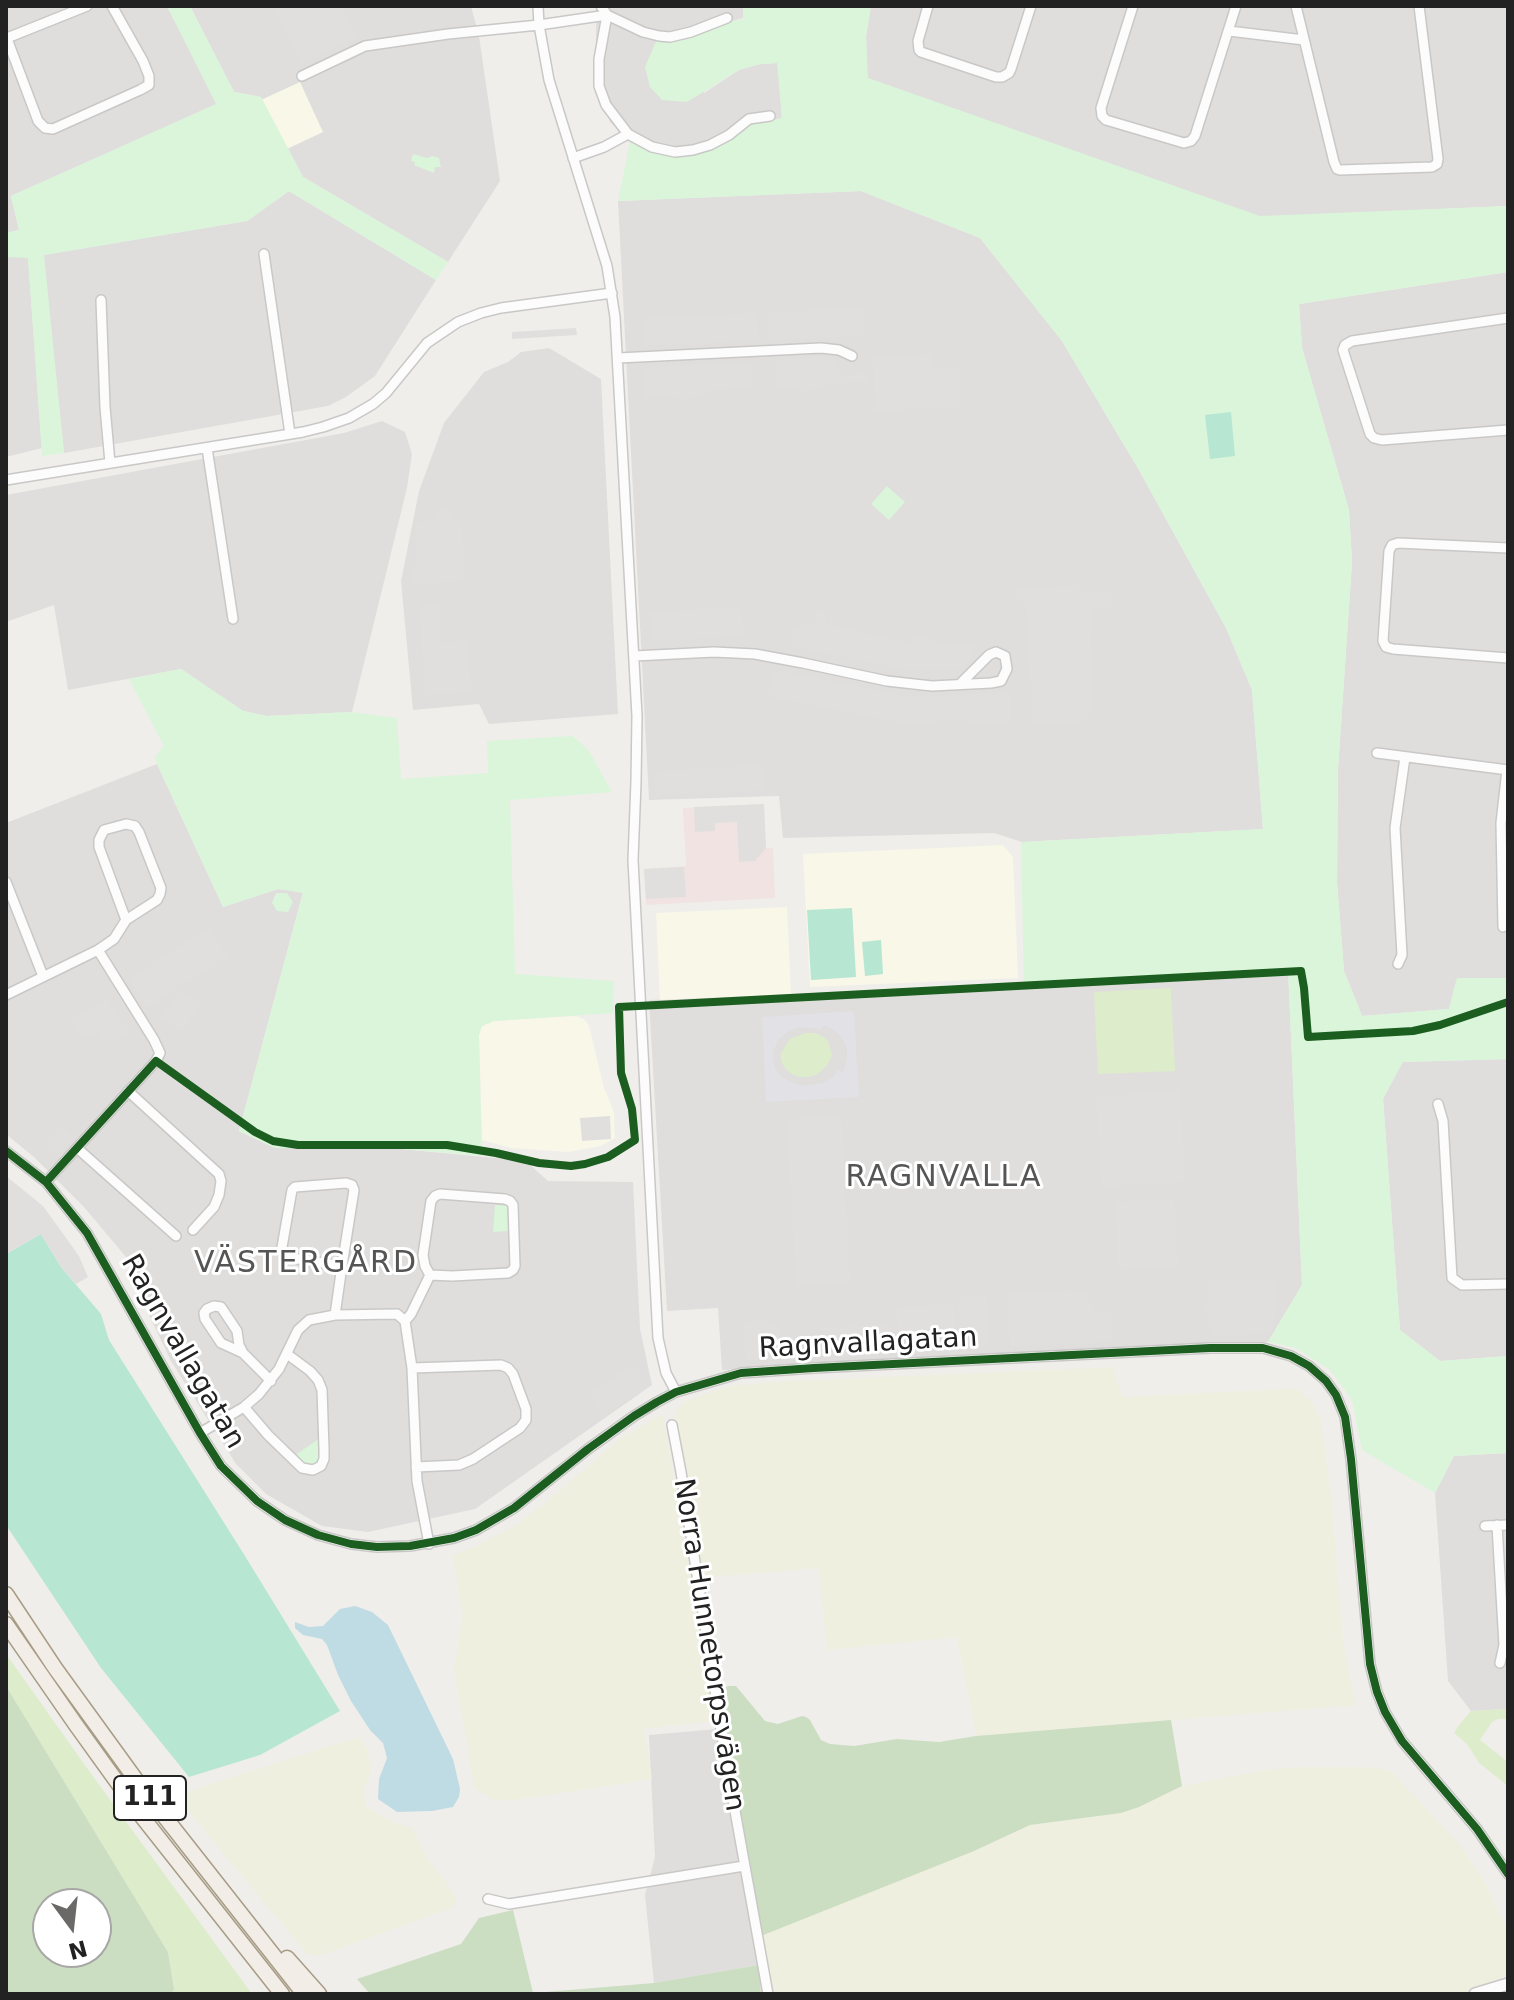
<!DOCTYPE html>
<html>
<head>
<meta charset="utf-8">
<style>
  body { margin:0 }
  #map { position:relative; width:1514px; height:2000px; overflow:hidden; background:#f0eeeb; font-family:"DejaVu Sans",sans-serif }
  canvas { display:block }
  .frame { position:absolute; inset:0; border:8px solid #222; pointer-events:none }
  .north { position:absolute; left:32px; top:1888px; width:80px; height:80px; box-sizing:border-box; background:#fff; border:2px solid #a7a7a7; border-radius:50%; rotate:165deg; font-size:22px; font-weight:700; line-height:32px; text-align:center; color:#222 }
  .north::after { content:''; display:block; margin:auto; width:28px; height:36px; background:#6a6968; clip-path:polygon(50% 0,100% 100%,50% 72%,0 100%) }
</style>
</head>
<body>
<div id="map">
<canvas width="1514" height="2000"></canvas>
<div class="frame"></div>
<div class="north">N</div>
</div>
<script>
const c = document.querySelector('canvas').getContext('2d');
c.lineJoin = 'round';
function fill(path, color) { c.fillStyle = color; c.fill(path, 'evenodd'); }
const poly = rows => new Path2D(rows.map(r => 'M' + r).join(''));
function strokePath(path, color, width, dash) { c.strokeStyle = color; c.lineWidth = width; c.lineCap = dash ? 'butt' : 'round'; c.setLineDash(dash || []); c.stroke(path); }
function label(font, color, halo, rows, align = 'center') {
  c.font = font + ' "DejaVu Sans",sans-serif'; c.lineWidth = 6; c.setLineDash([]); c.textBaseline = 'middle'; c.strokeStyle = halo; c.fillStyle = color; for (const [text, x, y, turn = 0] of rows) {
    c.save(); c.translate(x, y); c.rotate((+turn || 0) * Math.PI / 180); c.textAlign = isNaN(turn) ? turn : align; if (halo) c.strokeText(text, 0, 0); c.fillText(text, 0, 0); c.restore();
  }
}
fill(poly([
  [6,6,167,6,217,104,11,196,19,230,6,233],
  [190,6,471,6,479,36,500,181,448,262,303,177,261,97,234,92],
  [596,6,743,6,743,18,711,27,704,93,739,70,760,64,778,63,782,119,753,124,731,139,707,150,681,156,653,152,630,141,610,122,596,87],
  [871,6,1508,6,1508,206,1260,217,867,78,866,36],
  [289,191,436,280,375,376,346,397,328,406,64,453,43,255,247,221],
  [861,191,980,238,1062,341,1139,470,1226,628,1252,690,1263,829,1022,842,994,833,783,838,779,796,649,800,618,201],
  [6,257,28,257,42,448,6,457],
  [1508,272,1508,978,1457,979,1449,1009,1362,1016,1344,971,1337,883,1338,769,1352,562,1349,510,1302,348,1299,304],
  [549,348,601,379,618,714,489,724,479,704,413,710,401,581,419,491,444,423,484,372,508,362,521,352],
  [382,421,405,432,412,454,407,488,352,712,267,716,243,711,181,669,68,690,54,605,6,622,6,495,344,433],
  [157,764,223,907,278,889,303,892,239,1131,275,1148,390,1148,506,1159,528,1163,548,1181,633,1182,640,1329,652,1385,475,1509,368,1532,322,1526,266,1494,236,1464,171,1361,148,1313,126,1257,84,1207,35,1158,6,1134,6,823],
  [1288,968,1302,1285,1268,1342,722,1370,718,1308,667,1311,649,1000,1024,985],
  [1508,1059,1508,1356,1440,1361,1400,1330,1383,1099,1402,1062],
  [1508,1453,1508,1709,1471,1711,1448,1681,1435,1493,1454,1456],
  [717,1729,759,1965,654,1983,645,1895,655,1857,649,1735]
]), '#dfdedc');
fill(poly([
  [764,804,766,848,773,848,775,898,646,905,644,869,686,866,683,808]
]), '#f1e3e1');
fill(poly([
  [300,82,323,132,285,150,261,100],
  [1003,845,1013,857,1018,978,810,987,803,854],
  [787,907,791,994,660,1000,656,913],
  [576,1016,584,1019,589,1026,604,1088,614,1112,615,1138,601,1146,568,1152,511,1148,482,1140,479,1035,482,1026,493,1021]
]), '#f8f7e8');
fill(poly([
  [1113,1367,1122,1397,1288,1389,1298,1390,1311,1400,1321,1421,1332,1502,1343,1640,1356,1705,976,1736,957,1637,827,1650,818,1568,700,1578,675,1418,679,1406,686,1401,729,1386,773,1382],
  [663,1414,714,1721,644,1729,652,1779,516,1800,493,1800,474,1788,454,1669,463,1614,452,1556,480,1544,516,1525,550,1499,621,1438],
  [358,1737,367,1748,371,1770,363,1795,367,1807,390,1821,412,1828,429,1861,444,1879,456,1898,454,1907,319,1956,307,1954,179,1800,183,1793],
  [1303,1767,1362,1767,1384,1769,1393,1773,1460,1845,1486,1884,1508,1932,1508,1975,1460,1994,771,1994,761,1936,974,1851,1030,1825,1121,1813,1139,1807,1182,1786,1265,1770]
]), '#efefdf');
fill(poly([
  [1171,988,1175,1071,1098,1074,1094,992],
  [805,1033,815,1033,822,1036,828,1041,832,1055,828,1064,818,1074,809,1077,799,1077,790,1073,785,1068,781,1061,781,1053,790,1039],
  [6,1654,92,1775,252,1994,171,1994,174,1988,168,1952,6,1686],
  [1508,1709,1508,1719,1498,1719,1492,1722,1480,1740,1508,1762,1508,1786,1479,1763,1467,1744,1454,1733,1458,1726,1471,1711]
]), '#ddeccb');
fill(poly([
  [6,1686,168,1952,174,1989,171,1994,6,1994],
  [48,1904,96,1904,96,1952,48,1952],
  [728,1686,736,1686,765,1721,778,1724,802,1716,806,1717,810,1720,821,1740,830,1744,854,1746,897,1739,939,1742,976,1736,1171,1720,1182,1786,1139,1807,1121,1813,1030,1825,974,1851,761,1936,720,1690],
  [513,1910,533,1993,654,1983,759,1965,761,1994,370,1994,357,1979,461,1944,479,1918]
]), '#cbdec1');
fill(poly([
  [167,6,190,6,234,92,261,97,303,177,448,262,436,280,289,191,247,221,44,255,64,453,42,456,28,258,6,257,6,233,19,230,11,196,216,104],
  [743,6,871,6,866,36,868,78,1260,216,1508,206,1508,272,1299,304,1302,348,1349,510,1352,562,1338,769,1337,883,1344,971,1362,1016,1449,1009,1457,978,1508,978,1508,1059,1403,1062,1383,1099,1400,1330,1440,1361,1508,1356,1508,1453,1454,1456,1435,1493,1362,1450,1352,1400,1330,1370,1296,1348,1268,1342,1302,1285,1288,968,1024,985,1021,842,1263,829,1252,690,1226,628,1139,470,1062,341,980,238,861,191,618,201,630,141,653,152,681,156,707,150,731,139,753,124,782,118,777,63,760,64,739,70,687,102,662,100,650,87,645,67,657,39,743,19],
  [413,154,427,158,433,156,439,158,441,167,435,167,434,173,414,165,415,162,411,161],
  [887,486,905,502,889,520,871,504],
  [181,669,243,711,267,716,352,712,397,718,401,779,488,773,487,741,573,736,589,751,612,792,510,800,515,974,614,981,613,1013,494,1021,482,1026,479,1035,482,1156,390,1148,275,1148,239,1131,303,893,278,889,223,907,157,764,155,757,164,746,129,679],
  [276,893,287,893,293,902,288,912,277,911,272,903],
  [495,1205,507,1206,508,1208,509,1231,493,1232],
  [320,1438,321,1455,316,1463,306,1465,294,1456]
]), '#daf5da');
fill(poly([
  [1231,412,1235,456,1210,459,1205,415],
  [852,908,856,977,811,980,807,910],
  [881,940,883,974,865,976,862,942],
  [41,1234,61,1267,101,1314,109,1340,245,1556,340,1711,260,1755,189,1777,101,1668,6,1525,6,1254]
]), '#b7e6d2');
fill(poly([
  [273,6,343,6,358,37,301,64],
  [864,308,865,336,769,340,768,312],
  [757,313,759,340,644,346,643,319],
  [576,328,577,335,512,339,512,332],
  [932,354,933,368,960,367,961,407,875,411,873,357],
  [830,357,843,375,866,374,867,382,826,384,816,390,801,391,792,386,776,387,775,360],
  [751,362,752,388,707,391,699,398,679,399,670,396,645,398,644,368],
  [451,508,452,519,461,519,465,581,412,585,411,566,418,565,415,522,437,520,436,509],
  [1081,585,1081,592,1111,591,1112,608,1091,610,1092,630,1090,630,1093,703,1084,723,1063,725,1058,722,1033,723,1026,605,1015,596,1014,588],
  [438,604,441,642,468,641,471,693,425,695,420,605],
  [740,607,744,636,652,641,651,612],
  [816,610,824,610,826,624,912,644,913,636,932,636,933,644,978,642,964,670,907,670,790,647,794,626,816,624],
  [773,670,910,697,1009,693,1011,722,971,724,964,719,939,720,931,723,921,724,893,721,768,696],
  [763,765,764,790,656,795,655,771],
  [764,804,766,848,755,861,739,862,737,822,715,823,715,831,695,832,694,807],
  [684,867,686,897,646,899,644,869],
  [209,927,228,957,147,1008,128,979],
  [181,989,202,1004,182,1032,161,1017],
  [107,999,130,1033,112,1044,109,1039,103,1042,96,1032,82,1038,70,1018],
  [1180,1091,1185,1182,1102,1187,1096,1096],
  [610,1116,611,1139,582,1141,580,1118],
  [841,1116,850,1282,796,1285,787,1119],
  [60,1125,74,1138,57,1156,43,1143],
  [6,1176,43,1206,79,1256,88,1277,76,1284,61,1267,41,1234,6,1254],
  [1174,1198,1178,1267,1119,1270,1116,1202],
  [1249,1279,1270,1280,1276,1284,1277,1294,1274,1320,1271,1333,1212,1337,1205,1307,1210,1281],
  [1076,1290,1087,1295,1095,1310,1112,1312,1114,1342,1010,1346,1007,1292],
  [986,1295,989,1347,961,1348,959,1296],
  [954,1304,956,1349,899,1353,897,1307],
  [761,1320,772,1324,779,1324,781,1358,746,1360,744,1322],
  [892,1324,894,1353,825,1357,823,1328],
  [634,1363,644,1378,637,1382,643,1390,603,1417,588,1395]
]), '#e0dfde');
fill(poly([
  [854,1011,859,1097,766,1102,762,1017],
  [824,1025,834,1030,842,1038,847,1048,847,1059,843,1072,838,1070,832,1078,823,1083,805,1086,795,1084,783,1078,775,1069,773,1059,774,1049,779,1039,788,1032,798,1027,821,1029]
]), '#e2e1e5');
fill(poly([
  [355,1606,372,1612,388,1625,453,1759,460,1789,459,1797,453,1807,432,1811,397,1812,378,1799,379,1779,387,1758,383,1743,370,1730,351,1701,338,1675,327,1645,322,1639,303,1635,295,1628,295,1622,309,1627,323,1626,340,1609]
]), '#bfdbe3');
const minor = poly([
  [538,6,539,25,549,80,607,266,615,317,637,716,636,782,633,860,658,1338,666,1373,676,1392],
  [601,6,607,15,643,32,659,36,670,37,691,32,727,18],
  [928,6,918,41,919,50,921,52,996,77,1002,77,1009,73,1011,69,1031,6],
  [1133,6,1101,108,1102,116,1106,120,1184,143,1191,141,1195,136,1236,6],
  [1296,6,1334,162,1337,169,1340,170,1432,167,1437,164,1438,159,1419,6],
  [1229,31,1304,40],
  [6,36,38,121,45,128,53,129,140,90,149,85,149,76,143,61,112,6],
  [7,38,87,6],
  [302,76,365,46,448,34,539,25,607,15,599,59,599,86,606,105,628,134],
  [573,158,604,147,628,134,652,147,675,152,693,150,710,145,729,135,749,119,770,116],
  [264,254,290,434],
  [101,300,105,407,110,463],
  [1508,318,1352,341,1345,345,1343,350,1370,434,1374,438,1382,440,1508,430],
  [618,358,821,348,839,350,852,356],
  [207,448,233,619],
  [6,480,303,432,323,427,349,418,373,404,386,393,427,343,458,322,481,313,501,308,612,293],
  [1508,548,1398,543,1392,545,1389,551,1383,641,1386,647,1393,649,1508,658],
  [634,656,714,652,755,654,803,663,887,681,932,686,991,683,1001,681,1007,669,1005,656,996,652,989,655,961,683],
  [1377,753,1508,770],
  [6,882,43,976],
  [1503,927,1501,823,1507,770],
  [98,950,114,939,126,920,157,900,160,894,161,888,139,832,135,826,126,824,104,830,99,840,99,847,126,920],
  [1398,964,1402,955,1395,828,1405,757],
  [6,995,98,950,154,1040,160,1053,156,1061,46,1182],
  [128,1091,219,1174,221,1181,219,1195,214,1207,193,1230],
  [1438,1104,1443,1121,1452,1278,1462,1285,1508,1284],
  [77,1148,176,1236],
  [6,1151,46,1182,87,1233,200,1433,221,1466,257,1501,285,1520,318,1535,351,1544,377,1547,410,1546,454,1538,476,1530,514,1508,588,1449,634,1416,657,1402,676,1392,741,1373,814,1368,1210,1348,1263,1348,1291,1356,1309,1366,1326,1381,1336,1395,1345,1417,1351,1459,1370,1664,1377,1692,1385,1712,1402,1741,1477,1829,1508,1874],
  [335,1315,342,1266,286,1257,283,1252,282,1247,292,1190,295,1187,346,1183,352,1185,354,1190,342,1266],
  [405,1321,411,1314,430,1275,452,1276,508,1273,513,1270,515,1266,513,1205,510,1201,505,1199,440,1194,435,1196,431,1201,423,1255,425,1266,430,1275],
  [243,1353,221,1343,205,1319,204,1313,207,1309,214,1306,221,1307,237,1331,239,1345,243,1353,271,1381],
  [412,1368,501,1365,508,1368,513,1374,526,1409,526,1420,520,1428,473,1459,459,1465,416,1467],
  [244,1407,268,1435,302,1468,313,1470,321,1466,324,1459,324,1449,322,1390,318,1380,310,1371,287,1354],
  [672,1425,681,1472,726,1761,768,1994],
  [200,1433,244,1407,259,1394,279,1369,298,1330,309,1320,335,1315,397,1314,405,1321,412,1368,417,1481,429,1544],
  [1497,1525,1504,1645,1500,1663],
  [1485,1526,1508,1525],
  [488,1899,509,1904,744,1866]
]);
const tertiary = poly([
  [1475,1994,1508,1984]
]);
const primary = poly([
  [6,1594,55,1668,142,1788,304,1994],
  [6,1624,76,1725,143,1818,282,1994],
  [287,1958,319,1994]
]);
strokePath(minor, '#c9c8c7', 12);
strokePath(tertiary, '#c9c8c7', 14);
strokePath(primary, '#a79c86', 17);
strokePath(minor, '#fdfcfc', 9);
strokePath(tertiary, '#fdfcfc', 11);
strokePath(primary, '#f3ede7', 14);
strokePath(poly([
  [6,1151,46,1182,87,1233,200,1433,221,1466,257,1501,285,1520,318,1535,351,1544,377,1547,410,1546,454,1538,476,1530,514,1508,588,1449,634,1416,657,1402,676,1392,741,1373,814,1368,1210,1348,1263,1348,1291,1356,1309,1366,1326,1381,1336,1395,1345,1417,1351,1459,1370,1664,1377,1692,1385,1712,1402,1741,1477,1829,1508,1874],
  [46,1182,156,1061,255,1132,273,1141,298,1145,447,1145,496,1153,539,1163,571,1166,585,1164,608,1157,635,1140,632,1109,621,1073,619,1007,1301,971,1304,988,1308,1037,1413,1031,1440,1025,1508,1002]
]), '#1b5e20', 8);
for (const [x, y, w] of [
  [150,1798,72]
]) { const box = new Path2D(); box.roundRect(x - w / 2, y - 22, w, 44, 6); c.fillStyle = '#fff'; c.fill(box); strokePath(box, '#222', 2); }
label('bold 26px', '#222', null, [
  ["111",150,1798]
]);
label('28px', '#222', '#fff', [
  ["Ragnvallagatan",868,1344,-3],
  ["Ragnvallagatan",182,1352,60],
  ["Norra Hunnetorpsvägen",708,1645,81]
]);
c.letterSpacing = '2px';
label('30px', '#555', '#fff', [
  ["RAGNVALLA",944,1178],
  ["VÄSTERGÅRD",306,1264]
]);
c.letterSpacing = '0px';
</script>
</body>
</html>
